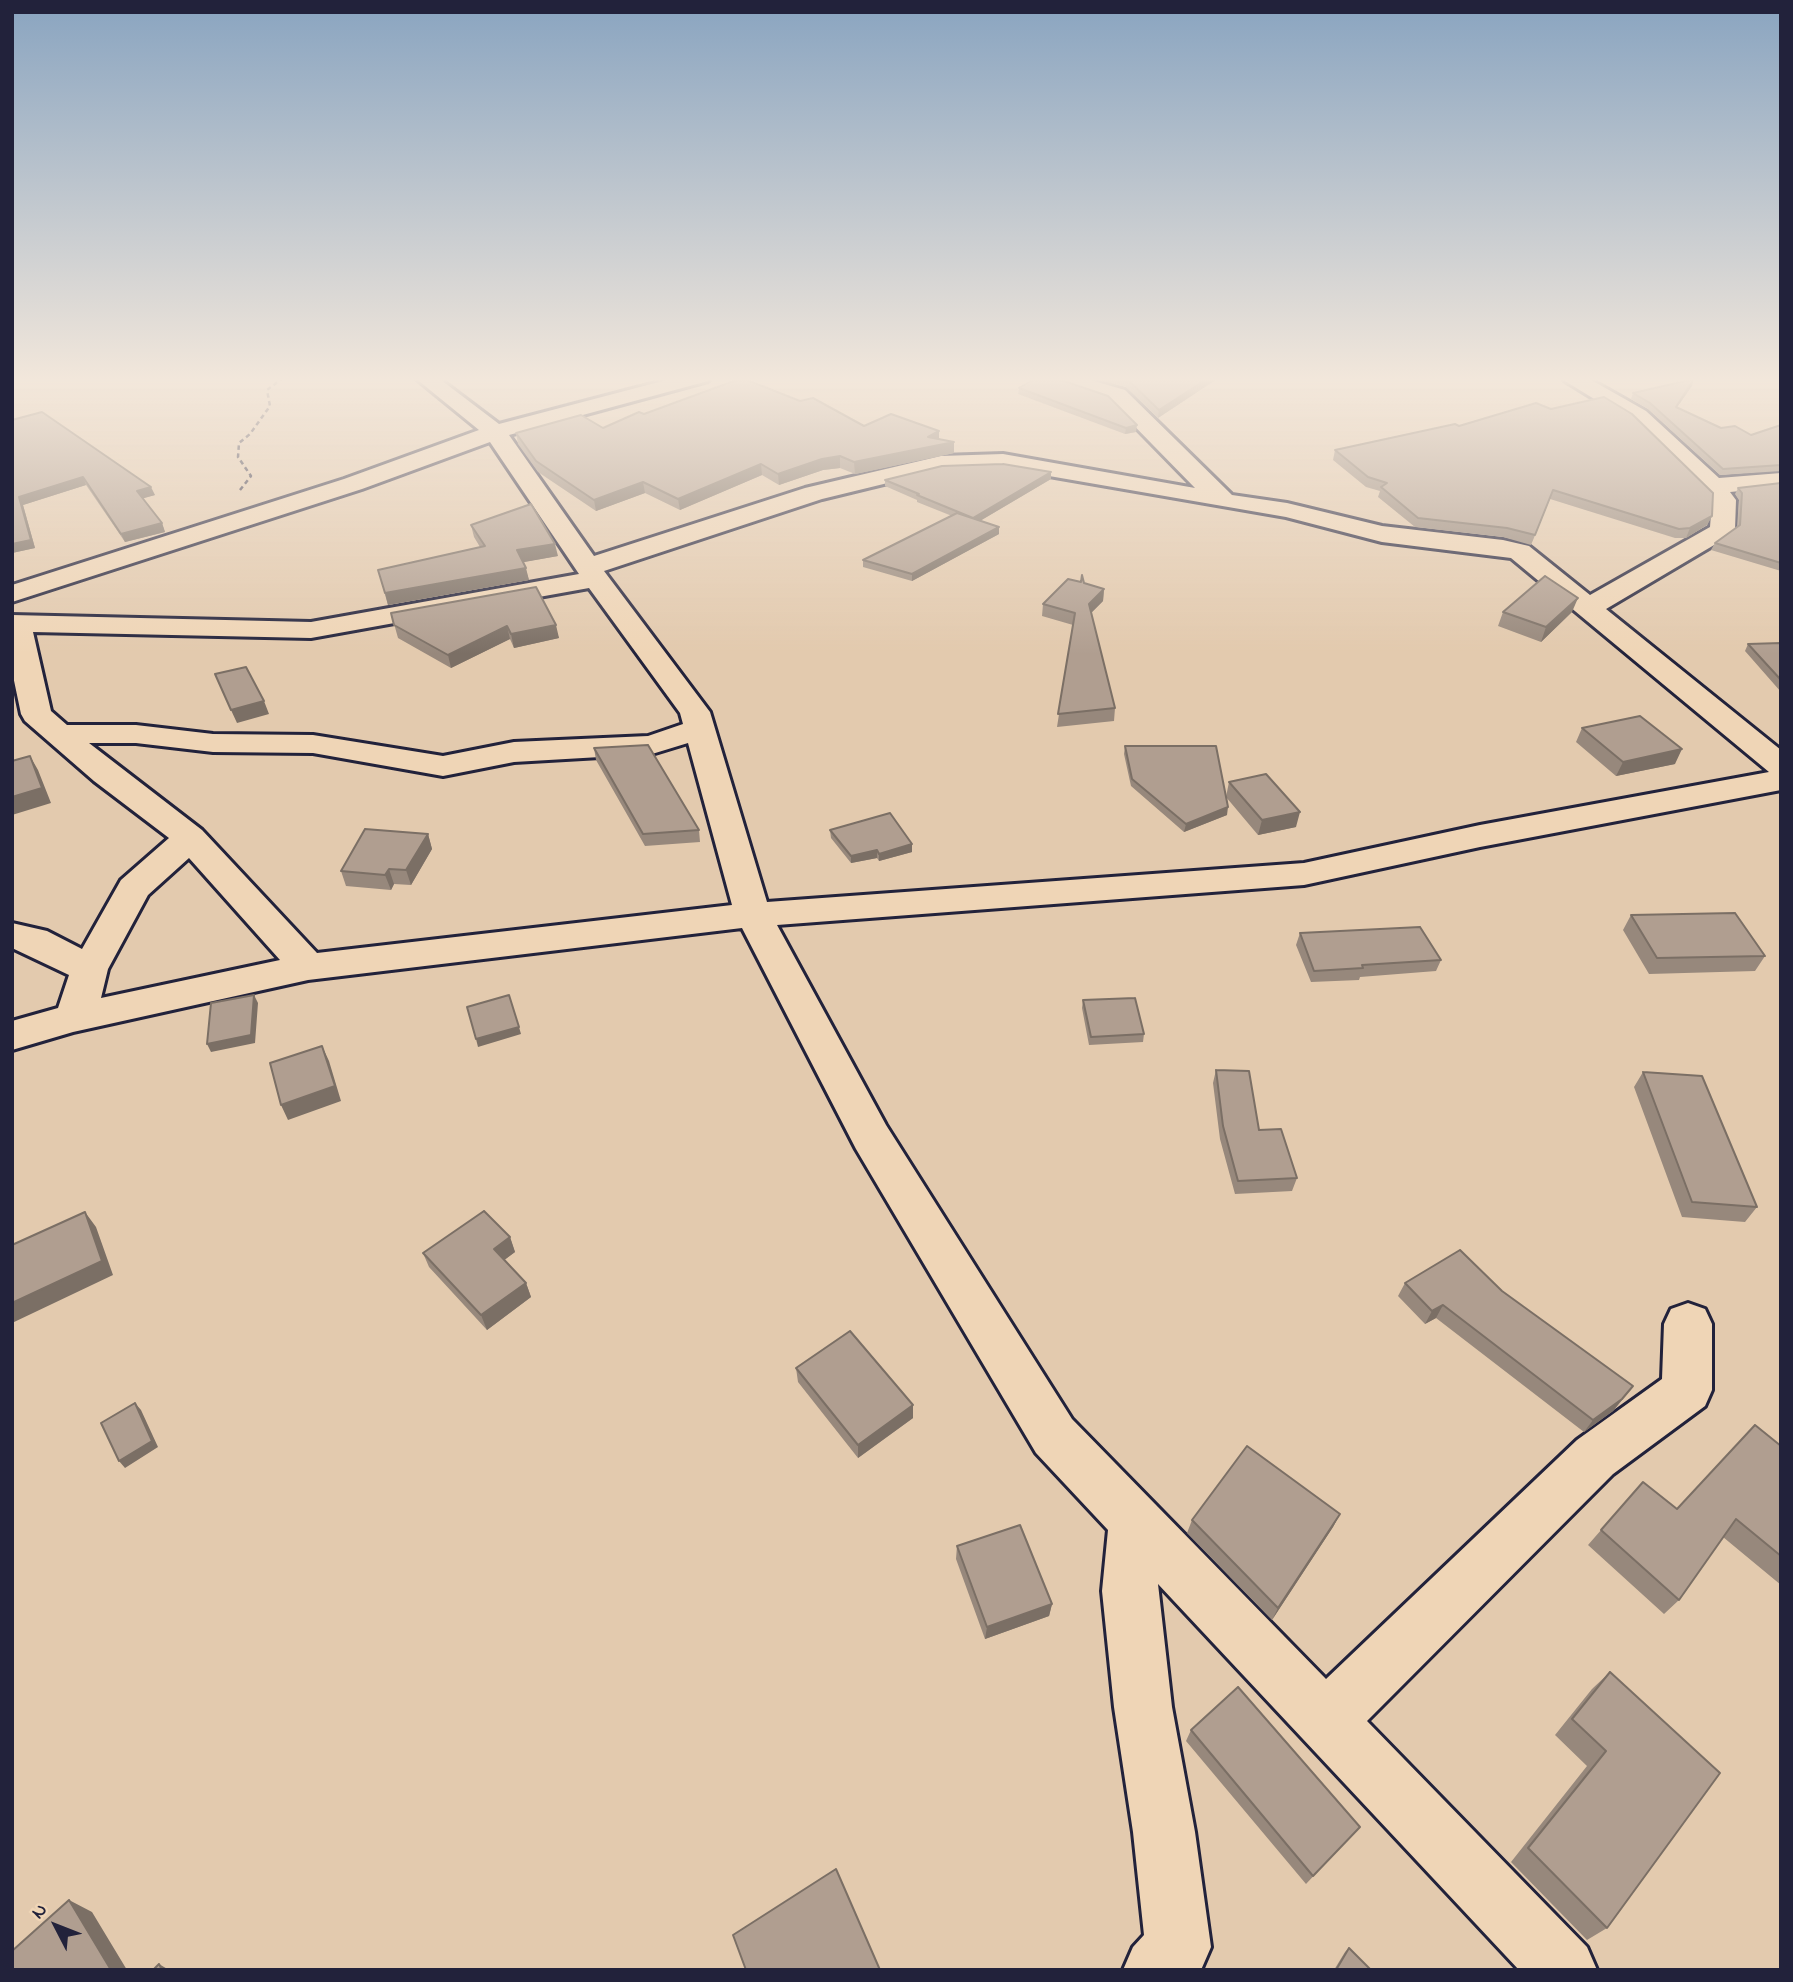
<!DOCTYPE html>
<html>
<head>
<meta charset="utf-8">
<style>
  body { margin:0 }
  #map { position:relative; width:1793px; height:1982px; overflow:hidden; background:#e3caae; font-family:"Indie Flower",sans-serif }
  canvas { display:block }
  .frame { position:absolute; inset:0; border:14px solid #22223b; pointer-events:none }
  .north { position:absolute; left:21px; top:1891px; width:70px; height:70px; -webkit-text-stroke:5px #efd5b6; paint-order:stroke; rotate:312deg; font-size:19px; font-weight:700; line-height:28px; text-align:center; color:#22223b }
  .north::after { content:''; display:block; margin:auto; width:24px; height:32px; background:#22223b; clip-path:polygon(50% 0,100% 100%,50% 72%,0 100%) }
</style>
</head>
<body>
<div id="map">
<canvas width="1793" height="1982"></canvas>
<div class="frame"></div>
<div class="north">N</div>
</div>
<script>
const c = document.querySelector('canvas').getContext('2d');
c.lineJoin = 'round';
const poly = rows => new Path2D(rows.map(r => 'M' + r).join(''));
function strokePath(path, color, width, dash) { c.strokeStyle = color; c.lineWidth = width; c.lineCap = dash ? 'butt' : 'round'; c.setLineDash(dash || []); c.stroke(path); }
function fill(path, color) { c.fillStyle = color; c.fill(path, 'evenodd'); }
const minor = poly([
  [414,377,437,377,499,424,678,377,711,377,708,381,509,435,594,556,805,488,941,456,1003,454,1195,488,1109,400,1053,381,1050,377,1080,377,1125,390,1232,495,1287,503,1382,526,1503,540,1529,546,1590,595,1710,527,1712,501,1630,421,1565,381,1562,377,1586,377,1646,411,1719,478,1781,473,1781,487,1730,492,1736,500,1735,530,1731,535,1606,609,1781,750,1781,790,1480,847,1304,885,777,925,886,1125,1072,1419,1326,1679,1577,1440,1662,1379,1664,1324,1671,1309,1688,1303,1705,1309,1712,1324,1712,1390,1705,1406,1613,1474,1367,1721,1587,1947,1597,1970,1519,1970,1158,1584,1172,1707,1195,1832,1211,1947,1201,1970,1123,1970,1133,1947,1144,1935,1133,1832,1114,1707,1102,1591,1108,1530,1036,1453,856,1149,742,928,308,980,73,1032,12,1050,12,1021,58,1008,69,975,12,948,12,923,47,931,82,949,121,880,169,838,94,781,25,721,21,714,12,671,12,615,311,622,579,574,490,442,362,489,12,602,12,585,344,479,479,430,414,377],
  [1003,468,1286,517,1382,542,1511,558,1769,772,1480,825,1304,863,767,902,710,712,604,571,822,499,941,470,1003,468],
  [589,588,680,713,683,724,648,736,514,742,443,756,313,735,213,734,136,725,67,725,51,711,33,632,311,638,589,588],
  [89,743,136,743,213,752,313,753,443,776,514,762,652,754,688,743,732,905,317,953,202,830,89,743],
  [189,858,280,960,101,998,108,969,148,895,189,858]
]);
strokePath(minor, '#22223b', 6);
strokePath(poly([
  [240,490,251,476,238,457,239,443,250,434,270,406,267,390,284,377]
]), '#22223b', 2.5, [4.5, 3.5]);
fill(minor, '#efd5b6');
fill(poly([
  [1088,377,1220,377,1158,418,1126,387],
  [1692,386,1677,407,1721,428,1751,435,1781,425,1781,471,1720,475,1648,409,1631,399,1633,393],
  [1019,388,1136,432,1125,434,1018,394],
  [800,401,864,426,939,431,939,439,954,453,855,474,840,468,823,470,779,485,762,475,680,510,645,493,596,511,538,472,518,444,516,433,603,428,644,414],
  [12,420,155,495,143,498,162,523,165,532,125,542,86,485,23,505,35,548,12,553],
  [1459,426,1712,516,1707,525,1686,538,1675,538,1550,499,1531,545,1503,537,1415,527,1378,497,1380,491,1366,487,1333,460,1335,450],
  [1051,472,1051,479,980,521,999,527,999,534,912,581,863,567,863,560,952,516,917,502,917,500,885,486,885,480],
  [1781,483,1781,571,1711,550,1715,543,1737,527,1739,500,1735,494,1738,488],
  [471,525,558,556,523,562,529,580,388,605,378,570,480,547,474,537],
  [1084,583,1104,589,1103,601,1091,613,1115,708,1114,721,1057,727,1073,625,1042,616,1043,604],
  [536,587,559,638,514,648,510,639,451,668,398,638,391,613],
  [1503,612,1572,612,1541,642,1498,626],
  [1781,643,1781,692,1745,651,1748,644],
  [1582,728,1675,764,1616,776,1576,742],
  [1125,746,1227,815,1184,832,1131,786,1124,754],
  [594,748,699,830,700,842,645,846,596,760],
  [1229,782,1296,827,1258,835,1226,797],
  [830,830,912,852,879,861,877,858,851,863,831,838],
  [428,834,432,849,411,885,394,884,391,890,346,886,341,871],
  [1631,915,1765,956,1755,971,1649,974,1623,930],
  [1300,933,1441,960,1436,971,1360,977,1359,980,1311,982,1296,945],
  [1083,1000,1144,1034,1143,1042,1089,1045,1082,1008],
  [1216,1070,1259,1130,1297,1178,1292,1191,1235,1194,1220,1139,1213,1083],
  [1643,1072,1757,1207,1745,1222,1682,1217,1634,1087],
  [510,1237,515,1252,504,1260,526,1283,531,1297,487,1330,429,1267,423,1253],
  [1405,1283,1502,1291,1623,1399,1613,1411,1584,1432,1436,1318,1425,1324,1398,1296],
  [796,1368,913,1418,858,1458,798,1382],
  [1781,1446,1781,1585,1723,1537,1679,1600,1664,1614,1588,1545,1643,1482,1677,1509],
  [1340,1514,1333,1527,1272,1620,1187,1533,1192,1520],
  [957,1546,1052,1604,1049,1616,985,1639,956,1559],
  [1610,1672,1607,1928,1587,1940,1511,1862,1587,1766,1555,1735,1592,1689],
  [1191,1730,1360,1827,1306,1884,1186,1741],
  [1349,1948,1371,1970,1334,1970,1345,1952]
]), '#97887c');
fill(poly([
  [1210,377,1220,377,1158,418,1159,410],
  [1694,379,1692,386,1673,413,1676,407],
  [1137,425,1136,432,1125,434,1126,428],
  [939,431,939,442,954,442,954,453,855,474,854,462,928,437],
  [840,456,840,468,823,470,779,485,778,474,822,459],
  [761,464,762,475,680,510,678,499],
  [1051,472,1051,479,973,525,973,518],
  [83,477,86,485,23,505,35,548,12,553,12,544,19,497],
  [643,482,645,493,596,511,594,500],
  [151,487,155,495,141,499,137,491],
  [1712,516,1707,525,1686,538,1690,528],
  [162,523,165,532,125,542,121,534],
  [999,527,999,534,912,581,912,574],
  [555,544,558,556,519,563,517,550],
  [526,568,529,580,388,605,385,593],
  [1104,589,1103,601,1088,616,1089,604],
  [1578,598,1572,612,1541,642,1546,627],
  [556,625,559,638,514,648,511,634],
  [507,626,510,639,451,668,448,655],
  [264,701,269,714,237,723,231,710],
  [1682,749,1675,764,1616,776,1623,762],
  [30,756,38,770,51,803,12,815,12,797],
  [1228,807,1227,815,1184,832,1186,824],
  [1300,812,1296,827,1258,835,1262,820],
  [428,834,432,849,411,885,406,870],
  [912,844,912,852,879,861,879,854],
  [877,850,877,858,851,863,851,856],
  [389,869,394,884,391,890,385,875],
  [254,995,258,1003,255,1043,211,1052,207,1044],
  [519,1027,521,1034,478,1047,476,1039],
  [322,1046,329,1061,341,1101,288,1120,281,1105],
  [12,1150,14,1178,12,1178],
  [85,1212,96,1227,113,1275,12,1323,12,1303],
  [510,1237,515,1252,499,1264,494,1249],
  [526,1283,531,1297,487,1330,481,1315],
  [1443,1305,1436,1318,1425,1324,1432,1311],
  [1633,1386,1613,1411,1584,1432,1593,1420],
  [135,1403,141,1410,158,1447,125,1468,119,1461],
  [913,1405,913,1418,858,1458,858,1445],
  [1340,1514,1333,1527,1272,1620,1278,1608],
  [1052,1604,1049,1616,985,1639,987,1627],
  [69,1900,92,1912,127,1970,111,1970],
  [159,1964,169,1970,162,1970]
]), '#7b6f65');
const building = poly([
  [1038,377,1052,377,1108,396,1137,425,1126,428,1019,388,1038,377],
  [1117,377,1210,377,1159,410,1127,379,1117,377],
  [742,378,800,401,813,398,864,426,891,414,939,431,928,437,954,442,854,462,840,456,822,459,778,474,761,464,678,499,643,482,594,500,536,461,516,433,581,415,603,428,639,412,644,414,742,378],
  [1694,379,1676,407,1721,428,1735,426,1751,435,1781,425,1781,465,1723,469,1650,403,1633,393,1694,379],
  [1604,397,1632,414,1713,493,1712,516,1690,528,1679,529,1553,490,1535,535,1507,528,1418,518,1381,487,1387,483,1368,477,1335,450,1455,424,1459,426,1536,403,1551,409,1604,397],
  [42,412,151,487,137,491,162,523,121,534,83,477,19,497,31,540,12,544,12,420,42,412],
  [1003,464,1051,472,973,518,917,495,919,494,885,480,942,466,1003,464],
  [1781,483,1781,563,1715,543,1740,525,1742,493,1738,488,1781,483],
  [531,504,555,544,517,550,526,568,385,593,378,570,485,546,471,525,531,504],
  [957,513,999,527,912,574,863,560,957,513],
  [1082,575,1084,583,1104,589,1089,604,1115,708,1058,714,1075,613,1043,604,1068,579,1081,582,1082,575],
  [1545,576,1578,598,1546,627,1503,612,1545,576],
  [536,587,556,625,511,634,507,626,448,655,394,625,391,613,536,587],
  [1781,643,1781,680,1748,644,1781,643],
  [246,667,264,701,231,710,215,674,246,667],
  [1640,716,1682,749,1623,762,1582,728,1640,716],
  [648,745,699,830,643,834,594,748,648,745],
  [1125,746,1216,746,1228,807,1186,824,1132,779,1125,746],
  [30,756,42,788,12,797,12,761,30,756],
  [1266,774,1300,812,1262,820,1229,782,1266,774],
  [890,813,912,844,879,854,877,850,851,856,830,830,890,813],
  [365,829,428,834,406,870,389,869,385,875,341,871,365,829],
  [1735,913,1765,956,1657,958,1631,915,1735,913],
  [1420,927,1441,960,1362,965,1363,968,1314,971,1300,933,1420,927],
  [254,995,251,1035,207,1044,211,1003,254,995],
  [509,995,519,1027,476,1039,467,1007,509,995],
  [1135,998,1144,1034,1091,1037,1083,1000,1135,998],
  [322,1046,335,1086,281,1105,270,1063,322,1046],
  [1216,1070,1249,1071,1259,1130,1281,1129,1297,1178,1238,1181,1223,1126,1216,1070],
  [1643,1072,1702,1076,1757,1207,1692,1202,1643,1072],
  [484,1211,510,1237,494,1249,526,1283,481,1315,423,1253,484,1211],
  [85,1212,102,1261,12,1303,12,1245,85,1212],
  [1460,1250,1502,1291,1633,1386,1622,1399,1593,1420,1443,1305,1432,1311,1405,1283,1460,1250],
  [850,1331,913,1405,858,1445,796,1368,850,1331],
  [135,1403,152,1441,119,1461,101,1423,135,1403],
  [1755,1425,1781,1446,1781,1556,1736,1519,1679,1600,1601,1530,1643,1482,1677,1509,1755,1425],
  [1247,1446,1340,1514,1278,1608,1192,1520,1247,1446],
  [1020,1525,1052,1604,987,1627,957,1546,1020,1525],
  [1610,1672,1720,1773,1607,1928,1528,1848,1606,1751,1572,1719,1610,1672],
  [1238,1687,1360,1827,1313,1876,1191,1730,1238,1687],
  [836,1869,880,1970,746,1970,733,1935,836,1869],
  [69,1900,111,1970,12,1970,12,1951,69,1900],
  [1349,1948,1371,1970,1336,1970,1349,1948],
  [159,1964,162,1970,153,1970,159,1964]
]);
fill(building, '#b09e90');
strokePath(building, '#7b6f65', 2);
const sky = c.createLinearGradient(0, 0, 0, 654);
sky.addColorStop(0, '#89a4c0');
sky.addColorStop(0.58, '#f2e7db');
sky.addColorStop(1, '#f2e7db00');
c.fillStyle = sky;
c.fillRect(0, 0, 1793, 654);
</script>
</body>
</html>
